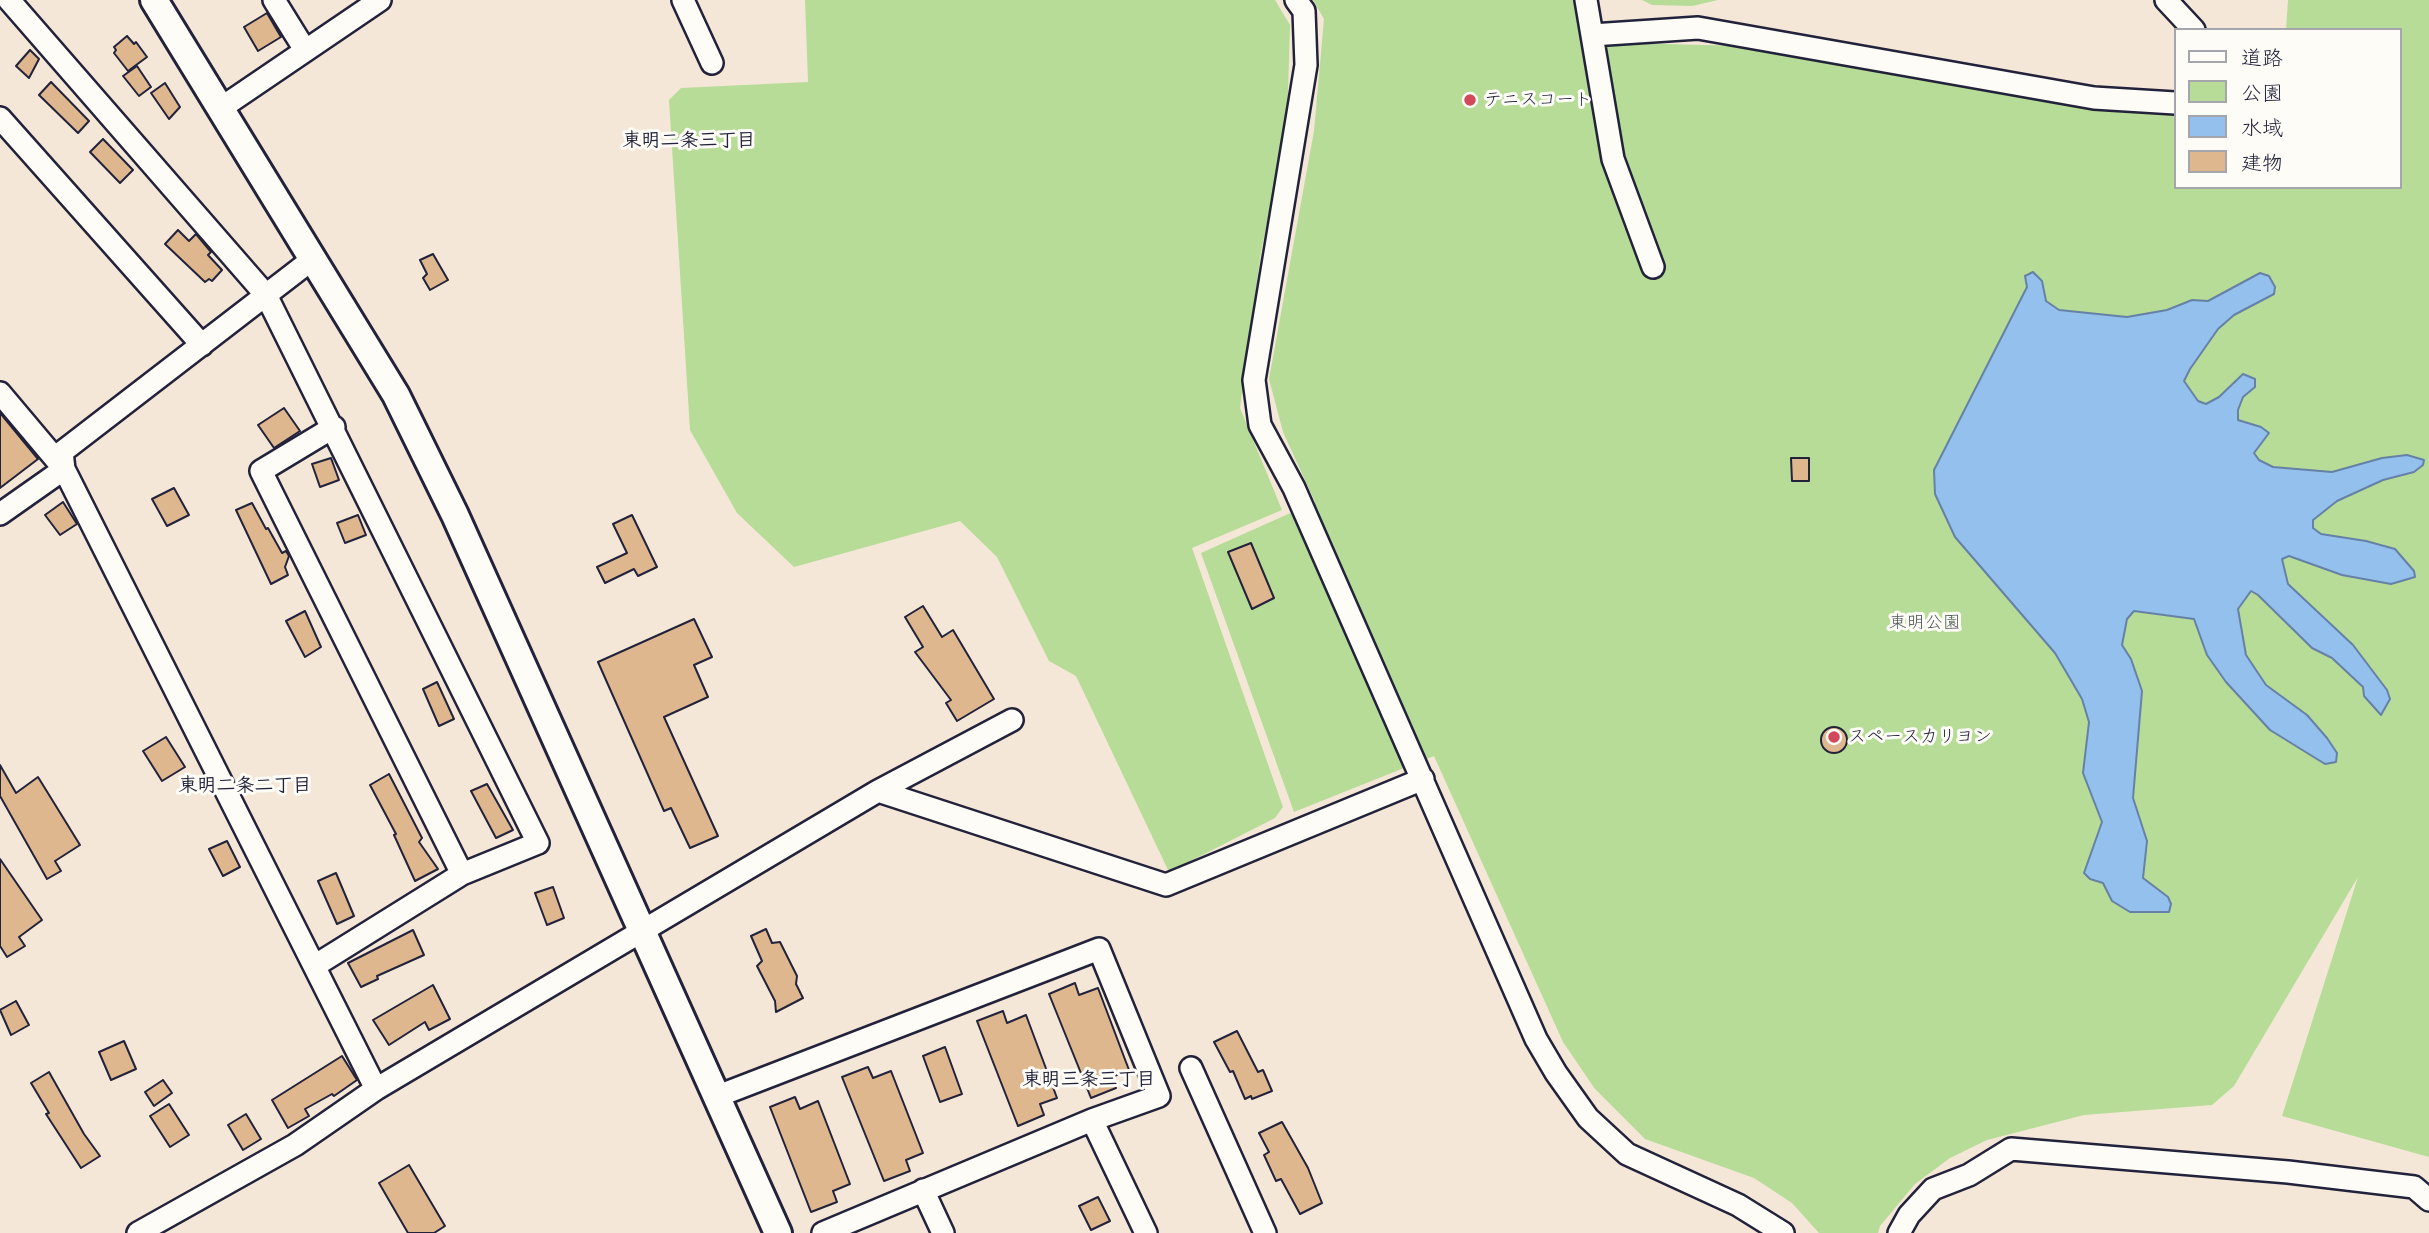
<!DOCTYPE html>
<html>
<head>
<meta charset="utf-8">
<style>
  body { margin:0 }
  #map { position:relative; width:2429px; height:1233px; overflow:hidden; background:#f4e7d8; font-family:"Shantell Sans","Klee One",sans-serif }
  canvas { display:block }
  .legend { position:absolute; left:2174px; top:28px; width:228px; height:161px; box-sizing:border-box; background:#fdfcf7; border:2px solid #a5a5ac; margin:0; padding:9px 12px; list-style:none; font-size:21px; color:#22223b }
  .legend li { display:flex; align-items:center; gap:14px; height:35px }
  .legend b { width:35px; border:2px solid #a5a5ac }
</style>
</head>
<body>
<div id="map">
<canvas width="2429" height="1233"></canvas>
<ul class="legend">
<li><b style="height:9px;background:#fdfcf7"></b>道路</li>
<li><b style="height:19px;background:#b6dc97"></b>公園</li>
<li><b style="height:19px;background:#93c0ed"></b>水域</li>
<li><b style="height:19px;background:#deb78f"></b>建物</li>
</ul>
</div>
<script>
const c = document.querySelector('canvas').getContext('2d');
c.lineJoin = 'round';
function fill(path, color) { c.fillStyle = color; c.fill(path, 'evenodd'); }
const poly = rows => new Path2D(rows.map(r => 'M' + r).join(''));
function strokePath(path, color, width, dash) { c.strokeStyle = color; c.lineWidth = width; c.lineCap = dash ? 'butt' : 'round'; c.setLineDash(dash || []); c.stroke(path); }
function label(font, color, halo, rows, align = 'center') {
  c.font = font + ' "Shantell Sans","Klee One",sans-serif'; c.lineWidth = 6; c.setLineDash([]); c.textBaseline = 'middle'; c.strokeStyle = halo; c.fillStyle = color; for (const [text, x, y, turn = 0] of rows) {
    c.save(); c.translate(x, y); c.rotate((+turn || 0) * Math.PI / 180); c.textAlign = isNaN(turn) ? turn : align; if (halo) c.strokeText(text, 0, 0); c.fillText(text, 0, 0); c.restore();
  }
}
fill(poly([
  [805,0,1275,0,1290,25,1287,125,1261,252,1240,408,1282,510,1192,548,1283,807,1275,818,1169,872,1076,676,1049,661,997,557,960,521,794,567,737,513,690,430,669,100,681,88,808,82],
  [1313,0,1578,0,1585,42,1744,46,2175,112,2175,187,2399,187,2399,30,2286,30,2288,0,2429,0,2429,1157,2282,1116,2358,877,2234,1086,2212,1105,2084,1115,1987,1140,1950,1158,1915,1184,1880,1226,1878,1233,1819,1233,1792,1203,1754,1178,1645,1139,1595,1089,1563,1042,1434,756,1294,812,1201,553,1315,502,1283,432,1269,379,1314,131,1324,19],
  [1642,0,1718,0,1692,6,1652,5]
]), '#b6dc97');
const water = poly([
  [2033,272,2042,281,2046,301,2059,310,2127,317,2167,310,2192,300,2208,301,2260,273,2269,276,2275,287,2274,294,2234,315,2218,329,2190,369,2184,381,2198,401,2206,404,2219,397,2243,374,2255,379,2255,387,2243,397,2238,410,2238,420,2261,427,2269,433,2254,453,2259,460,2273,467,2332,472,2382,458,2407,455,2424,460,2423,465,2414,472,2383,480,2337,501,2313,520,2313,528,2321,534,2366,541,2395,549,2414,571,2415,577,2391,584,2342,575,2289,556,2282,559,2288,584,2353,645,2387,690,2390,699,2381,715,2364,696,2363,687,2332,658,2312,648,2258,595,2251,591,2238,609,2246,655,2266,685,2307,715,2327,738,2337,753,2336,762,2325,764,2270,730,2226,682,2207,655,2194,619,2134,611,2127,619,2122,645,2131,659,2142,691,2133,798,2147,841,2143,878,2168,897,2171,904,2169,912,2130,912,2112,901,2103,883,2090,879,2084,873,2102,822,2083,773,2089,722,2082,699,2055,653,1955,537,1935,494,1934,470,2027,287,2025,276,2033,272]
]);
fill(water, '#93c0ed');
strokePath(water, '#6681a6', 2);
const building = poly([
  [267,13,281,37,258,51,244,27,267,13],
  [127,36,134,44,136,42,147,57,128,71,114,53,116,50,114,47,127,36],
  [30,50,39,59,29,78,16,66,30,50],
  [137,66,151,87,139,96,123,76,137,66],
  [51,82,89,121,78,133,39,95,51,82],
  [165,83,180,107,169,119,151,93,165,83],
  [103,139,133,170,120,183,90,152,103,139],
  [178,230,189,241,196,234,211,252,208,255,222,270,212,281,209,279,205,282,165,244,178,230],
  [433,254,448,280,430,290,423,278,427,274,420,260,433,254],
  [284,408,300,431,274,448,258,425,284,408],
  [0,413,38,459,0,488,0,413],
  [331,458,339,480,320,487,312,464,331,458],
  [1791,458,1809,458,1809,481,1792,481,1791,458],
  [174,488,189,515,167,526,152,499,174,488],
  [63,502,77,524,60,535,45,515,63,502],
  [252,503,266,529,268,528,282,553,286,551,289,556,285,567,288,575,271,584,236,510,252,503],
  [358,515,366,535,345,543,337,523,358,515],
  [632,515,657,567,638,576,634,569,605,583,597,567,627,553,613,524,632,515],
  [1251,543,1274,598,1252,609,1228,552,1251,543],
  [923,606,942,637,953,630,994,699,957,721,946,703,951,700,915,652,923,647,905,617,923,606],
  [305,611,321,647,305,657,286,621,305,611],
  [694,619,712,657,694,665,708,697,664,717,718,836,690,848,671,808,664,811,598,662,694,619],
  [437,682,454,719,439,726,423,689,437,682],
  '1821 740a13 13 0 1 1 26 0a13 13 0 1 1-26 0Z',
  [166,737,185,767,162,781,143,751,166,737],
  [0,765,16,793,38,777,80,845,55,861,61,871,47,879,0,796,0,765],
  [389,774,422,838,419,842,438,869,415,881,394,835,396,834,370,785,389,774],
  [487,784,513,830,496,838,471,791,487,784],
  [227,841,240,867,223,876,209,849,227,841],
  [0,859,42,920,19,937,25,946,7,957,0,946,0,859],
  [336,873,354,916,337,924,318,881,336,873],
  [553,887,564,918,547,925,535,893,553,887],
  [766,929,772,943,780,942,797,976,796,984,803,998,776,1012,775,1001,757,966,762,961,751,936,766,929],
  [413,930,424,955,377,976,378,979,361,987,348,963,413,930],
  [1075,983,1079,995,1098,988,1129,1070,1112,1077,1116,1088,1091,1098,1049,994,1075,983],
  [433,985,450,1019,429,1030,425,1022,389,1045,373,1020,433,985],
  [16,1001,29,1025,11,1035,0,1010,16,1001],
  [1003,1011,1007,1023,1026,1015,1057,1098,1040,1104,1044,1115,1018,1126,977,1021,1003,1011],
  [1237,1031,1258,1072,1263,1070,1272,1091,1252,1099,1251,1096,1245,1099,1233,1071,1230,1072,1214,1042,1237,1031],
  [124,1041,136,1069,111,1080,99,1052,124,1041],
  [945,1047,962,1094,940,1102,923,1056,945,1047],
  [342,1056,357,1080,334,1096,332,1094,305,1109,309,1116,288,1128,272,1100,342,1056],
  [868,1067,873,1078,891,1071,923,1153,906,1160,910,1171,884,1181,842,1077,868,1067],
  [49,1072,84,1134,100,1156,81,1168,46,1114,49,1113,31,1083,49,1072],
  [163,1080,172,1093,154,1106,145,1092,163,1080],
  [795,1097,800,1109,818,1101,850,1184,833,1191,837,1202,811,1212,770,1107,795,1097],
  [169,1104,189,1135,170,1147,150,1116,169,1104],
  [246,1114,261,1139,243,1150,228,1125,246,1114],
  [1282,1122,1308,1168,1322,1203,1300,1214,1281,1179,1276,1181,1264,1155,1269,1152,1259,1133,1282,1122],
  [409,1165,445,1226,434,1233,408,1233,379,1183,409,1165],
  [1098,1197,1110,1221,1091,1230,1079,1206,1098,1197]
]);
fill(building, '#deb78f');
strokePath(building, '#22223b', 2);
const minor = poly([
  [9,0,266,295,538,843,462,874,316,965],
  [274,0,305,50],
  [683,0,712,63],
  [1296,0,1304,11,1306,65,1254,380,1260,425,1294,488,1536,1039,1556,1073,1588,1118,1627,1154,1738,1205,1783,1233],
  [1586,0,1613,159,1653,267],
  [2166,0,2194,30],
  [1592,35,1698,28,2094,98,2175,103],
  [221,108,380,0],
  [0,118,202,345],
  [0,393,64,469,376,1089],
  [334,427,261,471,462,874],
  [64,469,62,452,314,258],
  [0,514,64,469],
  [878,791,1166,885,1423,779],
  [1191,1068,1265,1233],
  [718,1096,1099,949,1159,1096,1092,1120,823,1233],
  [1092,1120,1146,1233],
  [923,1190,943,1233],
  [138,1233,295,1145,376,1089,878,791,1012,720],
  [1899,1233,1909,1215,1933,1189,1969,1175,2011,1149,2288,1172,2414,1187,2429,1200]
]);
const tertiary = poly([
  [154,0,396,395,455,515,778,1233]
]);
strokePath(minor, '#22223b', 26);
strokePath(tertiary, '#22223b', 32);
strokePath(minor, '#fdfcf7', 21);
strokePath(tertiary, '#fdfcf7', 26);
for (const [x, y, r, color] of [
  [1470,100,7,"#d1495b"],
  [1834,737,7,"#d1495b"]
]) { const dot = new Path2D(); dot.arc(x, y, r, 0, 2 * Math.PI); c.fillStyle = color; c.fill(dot); strokePath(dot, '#fdfcf7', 2.5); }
label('18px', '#22223b', '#fdfcf7', [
  ["テニスコート",1484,100],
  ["スペースカリヨン",1848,737]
], 'left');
label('18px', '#4e5a57', '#fdfcf7', [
  ["東明公園",1925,623]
]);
label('bold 19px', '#22223b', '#fdfcf7', [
  ["東明二条三丁目",689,141],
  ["東明二条二丁目",245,786],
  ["東明三条三丁目",1089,1080]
]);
</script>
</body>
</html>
